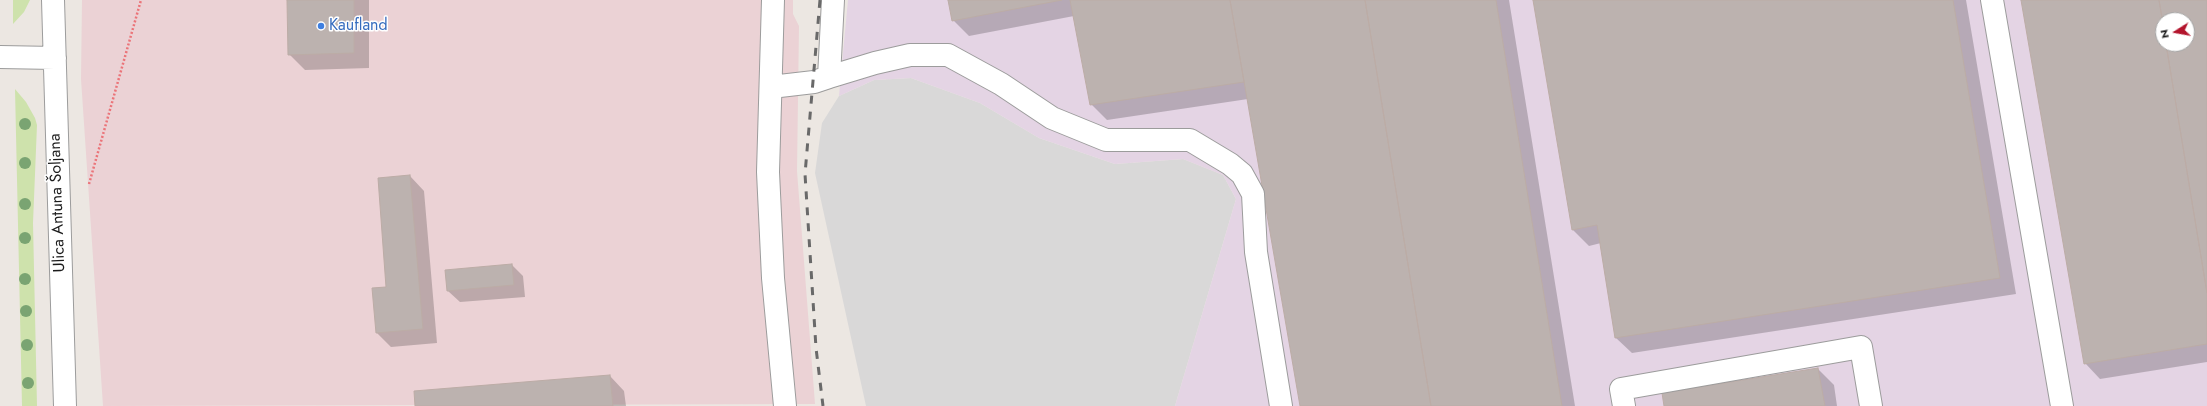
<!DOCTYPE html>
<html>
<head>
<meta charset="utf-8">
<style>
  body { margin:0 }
  #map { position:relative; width:2207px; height:406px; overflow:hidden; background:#ece7e2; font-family:Jost,sans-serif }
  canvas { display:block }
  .north { position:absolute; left:2155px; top:12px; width:40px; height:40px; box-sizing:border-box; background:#fff; border:1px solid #a4a4a4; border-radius:50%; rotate:259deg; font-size:11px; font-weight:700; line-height:16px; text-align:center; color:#1b1b1b }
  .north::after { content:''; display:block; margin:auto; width:14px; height:18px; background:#b3142c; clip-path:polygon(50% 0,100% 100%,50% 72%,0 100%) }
</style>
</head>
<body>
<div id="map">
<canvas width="2207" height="406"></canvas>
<div class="north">N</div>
</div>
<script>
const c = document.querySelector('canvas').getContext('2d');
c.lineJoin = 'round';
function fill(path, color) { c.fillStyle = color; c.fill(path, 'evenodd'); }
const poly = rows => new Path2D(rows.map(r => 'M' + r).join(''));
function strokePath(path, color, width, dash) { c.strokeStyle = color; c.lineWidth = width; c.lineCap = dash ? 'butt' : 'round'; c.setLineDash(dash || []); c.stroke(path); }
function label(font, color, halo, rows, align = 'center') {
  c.font = font + ' Jost,sans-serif'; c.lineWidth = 3; c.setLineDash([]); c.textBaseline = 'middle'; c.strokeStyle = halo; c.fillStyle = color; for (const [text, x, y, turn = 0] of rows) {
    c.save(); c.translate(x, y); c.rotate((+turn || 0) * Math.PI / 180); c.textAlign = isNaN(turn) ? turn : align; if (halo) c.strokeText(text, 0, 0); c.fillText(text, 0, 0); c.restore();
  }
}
fill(poly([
  [911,78,980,103,1039,138,1115,164,1183,159,1223,175,1236,199,1175,406,866,406,815,173,822,123,839,96,874,80]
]), '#d9d8d8');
fill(poly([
  [82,0,793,0,793,14,799,26,797,171,815,404,103,406,81,79]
]), '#ebd2d5');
fill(poly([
  [848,0,2207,0,2207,406,1175,406,1236,199,1223,175,1183,159,1115,164,1039,138,980,103,911,78,874,80,839,96],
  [2163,20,2187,20,2187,44,2163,44]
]), '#e4d4e4');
fill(poly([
  [13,0,30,0,24,12,13,24],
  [15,89,26,102,35,118,37,125,33,223,37,406,22,406]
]), '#cee2ac');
fill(poly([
  [288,0,369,0,369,68,305,70,289,54],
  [949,0,1509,0,1575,406,1301,406,1248,99,1107,120,1091,104,1074,16,969,36,953,20],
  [1534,0,1966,0,2016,294,1632,353,1616,338,1601,243,1589,246,1573,230],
  [2022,0,2207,0,2207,362,2100,379,2085,363],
  [2163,20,2187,20,2187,44,2163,44],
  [410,176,424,191,437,343,391,347,377,333],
  [512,265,523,276,525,297,460,302,448,291],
  [1818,369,1834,385,1837,406,1665,406],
  [610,376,624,391,626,406,416,406]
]), '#0003');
const building = poly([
  [287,0,354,0,354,53,288,55,287,0],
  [948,0,1062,0,952,21,948,0],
  [1070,0,1230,0,1244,82,1090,105,1070,0],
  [1230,0,1365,0,1431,406,1300,406,1230,0],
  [1365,0,1496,0,1562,406,1431,406,1365,0],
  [1533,0,1953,0,2000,278,1615,338,1597,225,1572,230,1533,0],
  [2021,0,2159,0,2163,24,2163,44,2166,44,2207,293,2207,344,2084,364,2021,0],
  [2159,0,2207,0,2207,293,2166,44,2187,44,2187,20,2163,20,2163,24,2159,0],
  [410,175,423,329,376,333,372,288,386,287,378,178,410,175],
  [512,264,514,285,447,291,445,270,512,264],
  [1818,368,1825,406,1664,406,1662,393,1818,368],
  [610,375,613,406,415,406,414,391,610,375]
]);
fill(building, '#bcb2af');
strokePath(building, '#bcaca6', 1);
const minor = poly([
  [53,0,65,406],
  [773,0,768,172,773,278,785,406],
  [1992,0,2062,406],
  [0,57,55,58],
  [829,77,875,63,910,55,948,55,1001,84,1052,118,1106,140,1190,140,1230,164,1242,174,1253,194,1256,252,1281,406],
  [771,87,814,82,829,77,833,0],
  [1624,406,1621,389,1861,347,1871,406]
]);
strokePath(minor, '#9c9c9c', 24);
strokePath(poly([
  [89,184,141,0]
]), '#eb7479', 2.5, [2, 2]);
strokePath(minor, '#fff', 22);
strokePath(poly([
  [820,0,805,174,816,348,823,406]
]), '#696969', 3, [8, 8]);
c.fillStyle = '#7aa472';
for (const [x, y] of [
  [25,124],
  [25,163],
  [25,204],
  [25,238],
  [25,279],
  [26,311],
  [27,345],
  [28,383]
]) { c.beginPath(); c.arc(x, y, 6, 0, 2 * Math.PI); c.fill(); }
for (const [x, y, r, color] of [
  [321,26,4,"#3f7fe0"]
]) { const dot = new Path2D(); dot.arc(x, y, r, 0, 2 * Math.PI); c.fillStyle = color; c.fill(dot); strokePath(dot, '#fff', 1.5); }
label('16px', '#366cbe', '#fff', [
  ["Kaufland",329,26]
], 'left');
label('16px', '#1b1b1b', '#fff', [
  ["Ulica Antuna Šoljana",58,203,-92]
]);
</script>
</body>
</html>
